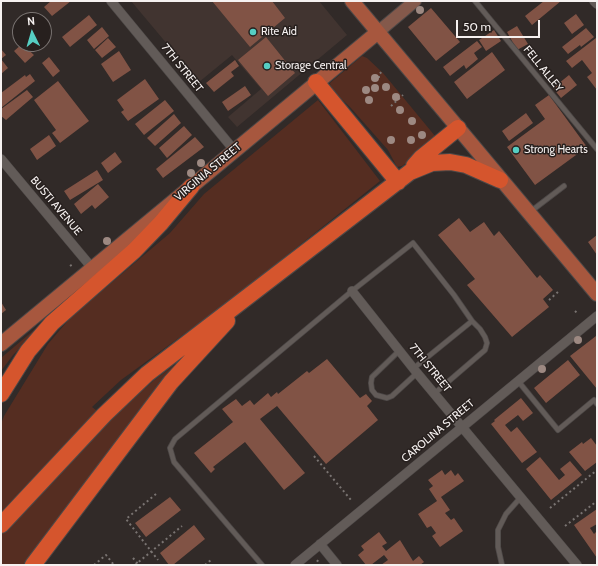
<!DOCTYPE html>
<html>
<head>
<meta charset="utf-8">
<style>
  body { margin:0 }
  #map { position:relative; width:598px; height:566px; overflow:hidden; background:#312a28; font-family:Cabin,sans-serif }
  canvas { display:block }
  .frame { position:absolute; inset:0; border:2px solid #f6f1f0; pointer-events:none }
  .north { position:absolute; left:12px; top:12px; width:40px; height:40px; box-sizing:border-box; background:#27201e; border:1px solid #7a7472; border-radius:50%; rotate:355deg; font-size:11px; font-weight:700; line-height:16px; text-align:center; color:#f6f1f0 }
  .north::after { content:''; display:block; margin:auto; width:14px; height:18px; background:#56cec3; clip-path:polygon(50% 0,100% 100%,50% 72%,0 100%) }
  .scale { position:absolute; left:456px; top:20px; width:84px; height:18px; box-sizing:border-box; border:2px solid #f6f1f0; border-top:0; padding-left:5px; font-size:12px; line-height:14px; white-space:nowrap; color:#f6f1f0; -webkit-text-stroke:3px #27201e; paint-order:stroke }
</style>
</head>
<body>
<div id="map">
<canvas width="598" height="566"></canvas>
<div class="frame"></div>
<div class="north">N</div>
<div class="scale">50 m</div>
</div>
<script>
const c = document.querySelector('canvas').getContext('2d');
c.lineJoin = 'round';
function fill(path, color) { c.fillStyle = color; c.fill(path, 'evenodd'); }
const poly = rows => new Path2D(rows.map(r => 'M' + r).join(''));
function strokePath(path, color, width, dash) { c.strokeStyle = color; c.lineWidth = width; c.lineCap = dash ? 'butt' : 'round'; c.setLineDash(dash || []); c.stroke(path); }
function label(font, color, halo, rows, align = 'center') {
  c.font = font + ' Cabin,sans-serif'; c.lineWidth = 3; c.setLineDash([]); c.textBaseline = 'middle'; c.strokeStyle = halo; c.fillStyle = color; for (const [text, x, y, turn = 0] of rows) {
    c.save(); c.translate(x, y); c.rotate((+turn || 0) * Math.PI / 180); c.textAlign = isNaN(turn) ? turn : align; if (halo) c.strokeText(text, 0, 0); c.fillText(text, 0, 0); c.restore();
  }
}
fill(poly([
  [131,1,319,1,347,35,237,127,228,117,261,89,232,55,199,82]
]), '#413430');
fill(poly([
  [362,56,367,58,383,73,435,136,437,140,402,166,397,167,388,150,350,107,331,89,330,83],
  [318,100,380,181,231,300,121,380,92,407,109,420,153,381,181,360,23,565,1,565,1,424,4,416,48,344,71,317,170,233,204,194],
  [47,319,48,320,13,355,1,371,1,358]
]), '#552d21');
fill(poly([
  [51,1,71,1,52,16,44,7],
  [212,1,272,1,285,18,250,47],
  [544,1,561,1,532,25,525,16],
  [431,8,460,42,436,61,408,27],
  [576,14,584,25,572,34,564,23],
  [89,15,97,25,70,47,62,37],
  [517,26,528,44,517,50,507,32],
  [102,27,109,36,94,49,87,40],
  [586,28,594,37,581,47,580,45,568,54,562,47],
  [494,30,501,41,486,51,479,40],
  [266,37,295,73,268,96,238,60],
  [108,38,116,47,102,58,95,50],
  [596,38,597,40,597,90,587,77,592,73,582,60,572,68,566,61],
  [477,41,482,47,474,53,478,59,466,69,464,65,450,76,443,67],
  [22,44,34,55,25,63,14,51],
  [1,49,6,55,1,59],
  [119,51,131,70,113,82,101,64],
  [492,52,505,70,467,99,454,82],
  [49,57,60,71,53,77,42,63],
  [1,59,8,68,1,74],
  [235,60,239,66,231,72,234,76,214,92,206,83],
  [30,74,35,81,1,108,1,93,25,75,26,77],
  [569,75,577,85,561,98,553,88],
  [145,79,159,99,128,121,121,112,124,110,117,100],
  [58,81,89,121,60,143,52,133,56,130,34,100],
  [245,86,251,95,228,111,222,102],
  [27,90,33,97,6,120,1,116,1,109],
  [549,95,587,147,535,185,507,147,545,119,535,105],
  [165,100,174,111,144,135,135,124],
  [526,113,533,123,509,141,502,131],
  [174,114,181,123,155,146,147,138],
  [184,126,192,135,167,158,159,148],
  [49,135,56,146,37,160,30,149],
  [195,137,204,147,163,178,156,169],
  [115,152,122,162,108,173,101,163],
  [97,170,103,180,70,200,64,191],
  [98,184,109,197,95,209,92,205,81,214,74,204],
  [459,218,470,232,484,222,494,236,499,231,537,278,540,275,553,290,543,299,549,307,512,337,467,285,475,279,438,235],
  [597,235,597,255,588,242],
  [1,302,6,310,1,314],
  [596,336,597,337,597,389,570,356],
  [327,359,360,398,366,394,372,401,367,406,378,420,326,464,277,406,260,419,305,473,284,490,245,442,213,467,215,469,211,473,194,453,233,422,222,409,236,399,242,406,250,400,254,405,268,393,271,397,277,392,278,394,307,371,309,373],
  [568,360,580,375,546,403,534,388],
  [521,398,533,413,523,421,518,415,505,425,511,432,517,427,537,452,522,463,491,424,495,421,494,420],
  [591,438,597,446,597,462,585,471,569,452,582,442,583,444],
  [540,457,559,480,565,475,560,469,570,461,582,475,551,500,526,469],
  [442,470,445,475,451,470,455,476,458,473,464,481,441,497,450,510,445,513,451,520,454,518,463,531,440,547,432,536,436,533,431,526,427,528,418,514,437,501,429,489,433,486,428,480],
  [170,497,181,510,146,537,135,523],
  [597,509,597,524,590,528,594,534,597,531,597,558,574,525],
  [194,525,205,539,173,565,169,565,160,553],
  [379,532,387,543,382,546,386,551,400,540,413,561,419,556,424,562,420,565,381,565,388,560,384,555,371,565,366,565,358,555,364,550,361,546]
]), '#815345');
const service = poly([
  [475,1,597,149],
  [530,212,564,186],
  [400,350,372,377,371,383,372,390,376,395,387,398,392,396,417,373],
  [414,368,472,321,480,329,485,337,487,343,485,350,435,393],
  [518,381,558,430,594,400,597,404],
  [262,565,174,462,170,448,175,439,352,291,413,243,454,295,472,321],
  [502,565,498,547,498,530,506,514,521,497]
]);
const minor = poly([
  [111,1,234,150],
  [594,1,597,4],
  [1,159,93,269],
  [352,291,417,373,577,565],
  [320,544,337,565],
  [295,565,597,316]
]);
const secondary = poly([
  [378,32,415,1]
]);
const primary = poly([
  [352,1,597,294],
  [1,344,378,32]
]);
const motorway = poly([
  [316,82,398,182],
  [414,166,421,158,458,128],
  [1,394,28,351,52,323,134,251,161,223,191,187],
  [1,525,104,415,147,374,410,172,432,163,450,162,466,165,500,180],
  [33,565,171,382,227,321]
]);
strokePath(service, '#4d4847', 6);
strokePath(minor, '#4d4847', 10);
strokePath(secondary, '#4d4847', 14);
strokePath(primary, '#4d4847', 16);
strokePath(motorway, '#4d4847', 18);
strokePath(poly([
  [379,78,379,74,383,71],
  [391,106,403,95],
  [70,266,73,264],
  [549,300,558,292],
  [575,311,577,313],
  [465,408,466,406],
  [314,456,351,500],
  [156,494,126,519,158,560],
  [550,508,597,470],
  [565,526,597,501],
  [133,558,139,565],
  [318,560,317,562,319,565],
  [94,565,106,555,114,565],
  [135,565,182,526],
  [205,565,211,560]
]), '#7a7472', 2, [2, 3]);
strokePath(service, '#625b58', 4.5);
strokePath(minor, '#625b58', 9);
strokePath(secondary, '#84594b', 12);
strokePath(primary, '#a7573e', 14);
strokePath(motorway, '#d5552d', 16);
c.fillStyle = '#9d8982';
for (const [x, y] of [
  [420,10],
  [375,78],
  [386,87],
  [375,88],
  [366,90],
  [396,97],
  [369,100],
  [400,110],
  [412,121],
  [422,135],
  [391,140],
  [411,140],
  [201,163],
  [191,173],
  [107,241],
  [578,340],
  [542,369]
]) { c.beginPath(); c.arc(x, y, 4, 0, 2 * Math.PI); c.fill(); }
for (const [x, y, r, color] of [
  [253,32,4,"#56cec3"],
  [267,66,4,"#56cec3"],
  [516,150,4,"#56cec3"]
]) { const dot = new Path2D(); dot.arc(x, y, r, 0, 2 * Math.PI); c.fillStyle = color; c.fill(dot); strokePath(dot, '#27201e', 1.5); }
label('11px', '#f6f1f0', '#27201e', [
  ["Rite Aid",261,32],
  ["Storage Central",275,66],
  ["Strong Hearts",524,150]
], 'left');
label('11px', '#f6f1f0', '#27201e', [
  ["7TH STREET",182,68,51],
  ["FELL ALLEY",543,69,51],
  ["VIRGINIA STREET",208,172,-40],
  ["BUSTI AVENUE",56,206,50],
  ["7TH STREET",430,368,51],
  ["CAROLINA STREET",438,431,-40]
]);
</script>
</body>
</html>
